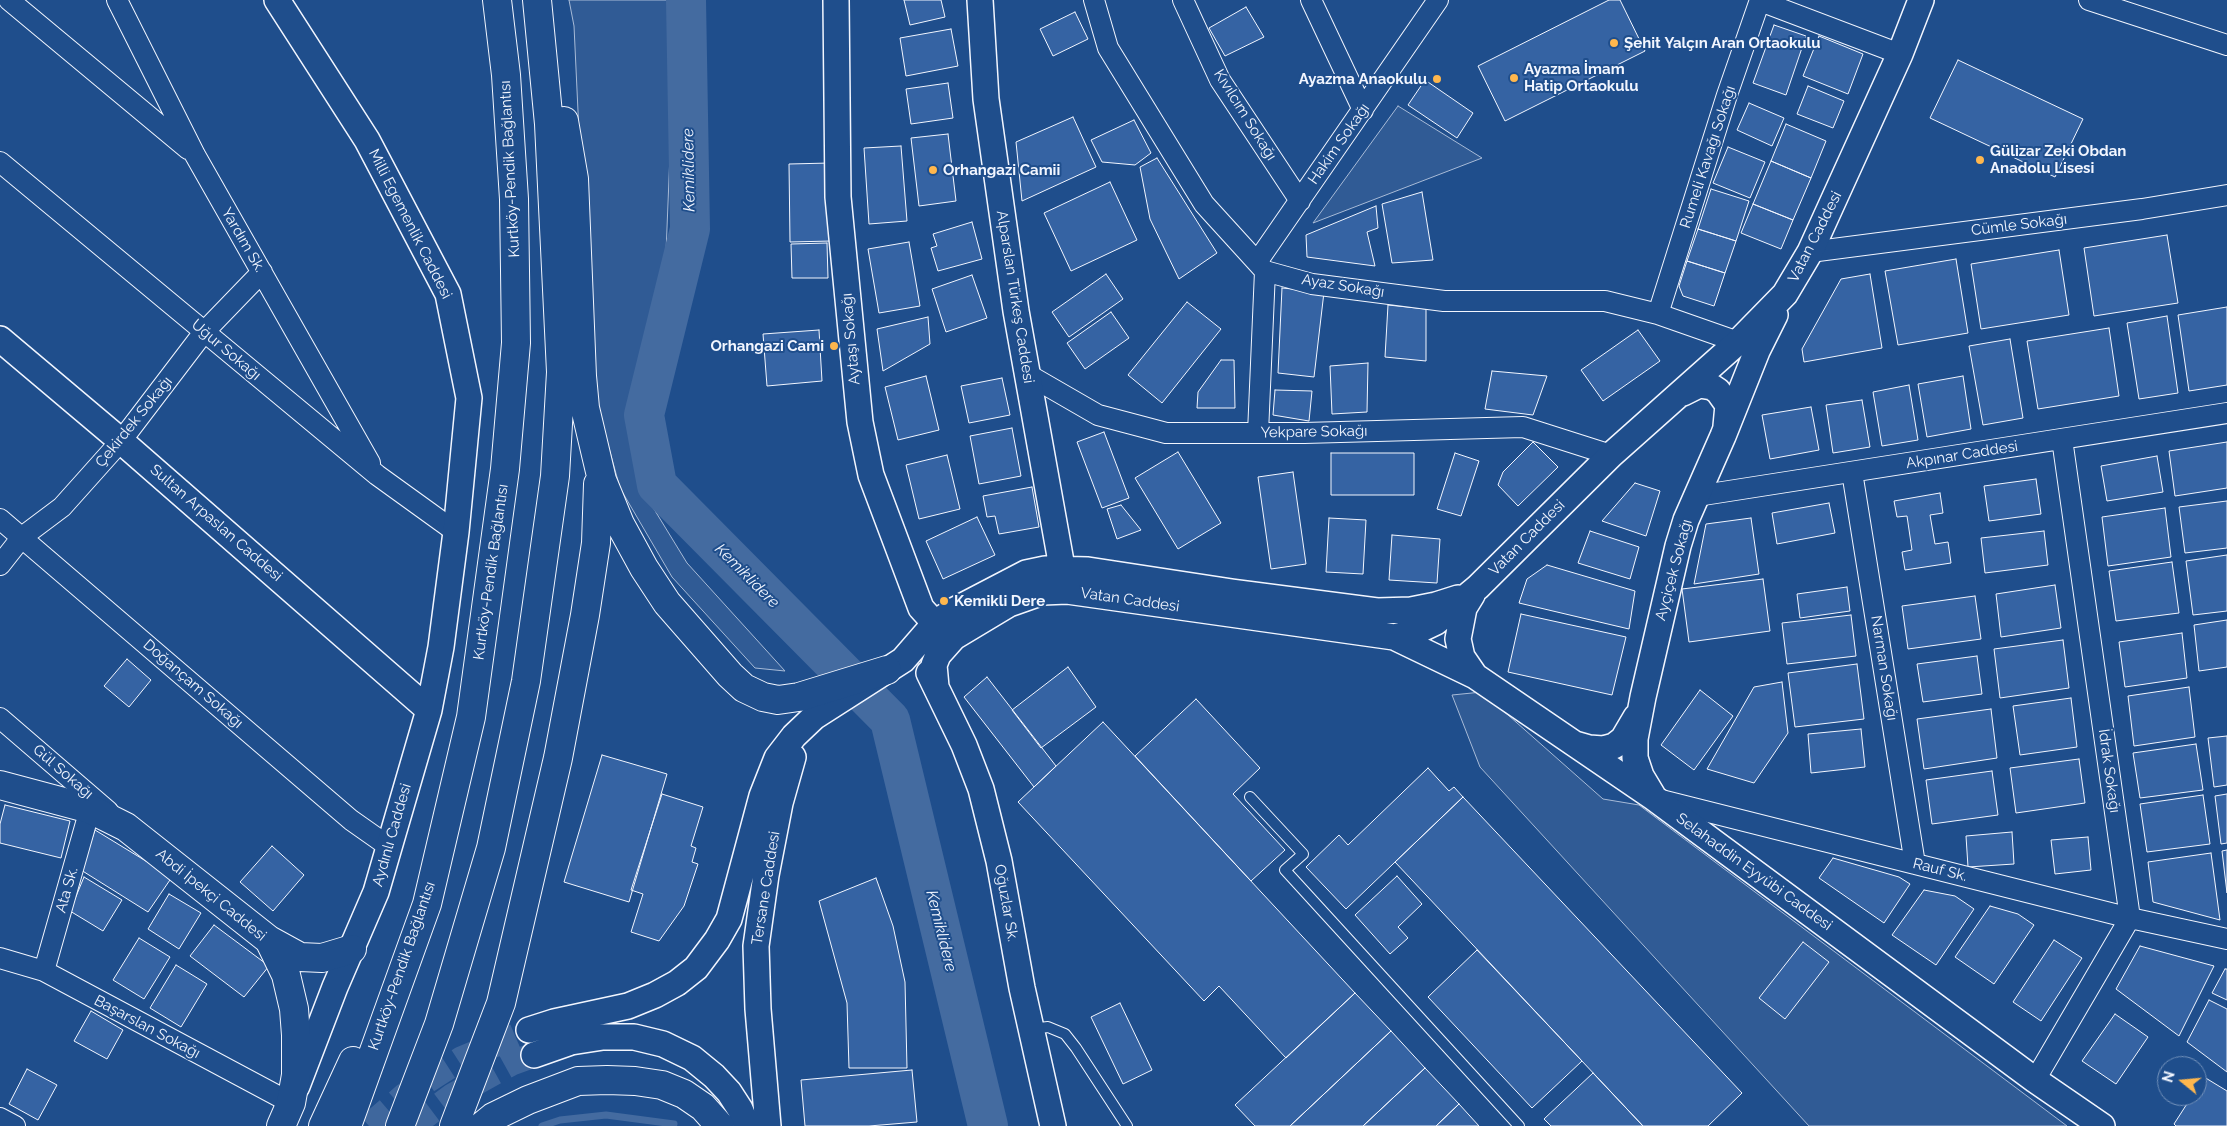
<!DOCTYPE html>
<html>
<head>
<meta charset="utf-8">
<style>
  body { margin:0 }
  #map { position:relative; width:2227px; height:1126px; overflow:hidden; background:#1f4e8c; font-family:Raleway,sans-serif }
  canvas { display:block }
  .north { position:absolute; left:2157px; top:1056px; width:50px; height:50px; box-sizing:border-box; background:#1f4e8c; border:1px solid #7391ba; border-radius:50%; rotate:287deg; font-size:14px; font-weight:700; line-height:20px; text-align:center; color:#f2f6ff }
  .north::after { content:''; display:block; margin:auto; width:18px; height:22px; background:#ffb74d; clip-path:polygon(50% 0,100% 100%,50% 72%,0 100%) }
</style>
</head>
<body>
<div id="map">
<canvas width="2227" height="1126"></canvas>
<div class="north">N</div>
</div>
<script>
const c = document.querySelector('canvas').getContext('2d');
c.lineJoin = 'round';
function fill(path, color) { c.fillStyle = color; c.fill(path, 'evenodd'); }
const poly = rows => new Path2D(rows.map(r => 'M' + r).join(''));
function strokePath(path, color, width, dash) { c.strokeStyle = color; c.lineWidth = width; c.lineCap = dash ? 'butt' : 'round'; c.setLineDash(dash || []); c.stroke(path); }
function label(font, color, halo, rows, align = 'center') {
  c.font = font + ' Raleway,sans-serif'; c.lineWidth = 4; c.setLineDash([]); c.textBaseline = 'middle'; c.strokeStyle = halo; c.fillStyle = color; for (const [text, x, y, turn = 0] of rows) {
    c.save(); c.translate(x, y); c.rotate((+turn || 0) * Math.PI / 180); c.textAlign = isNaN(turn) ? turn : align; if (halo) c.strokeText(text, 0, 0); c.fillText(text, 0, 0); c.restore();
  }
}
const built = poly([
  [569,0,669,0,670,154,665,277,630,410,646,496,687,563,785,671,755,668,672,577,620,488,599,412,587,303,574,26,569,0],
  [1398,106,1482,158,1313,223,1398,106],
  [1482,692,1603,799,1639,805,2067,1126,1809,1126,1480,767,1452,695,1482,692]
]);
fill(built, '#305b95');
strokePath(built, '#a8bbd7', 1);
strokePath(poly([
  [542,1126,560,1120,606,1115,674,1124]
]), '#446ba0', 7);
strokePath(poly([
  [686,0,690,229,644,415,657,485,890,720,988,1126]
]), '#446ba0', 40);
const building = poly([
  [904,0,941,0,945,17,910,25,904,0],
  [1609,0,1620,0,1645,51,1505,121,1478,66,1609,0],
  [1246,7,1264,37,1225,56,1209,28,1246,7],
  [1075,12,1088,39,1053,56,1040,29,1075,12],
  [1774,25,1806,36,1786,95,1753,83,1774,25],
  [951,29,958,66,906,76,900,38,951,29],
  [1819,36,1863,54,1848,94,1803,76,1819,36],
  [1958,60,2083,119,2055,177,1930,118,1958,60],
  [1425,80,1473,113,1457,138,1408,105,1425,80],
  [948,83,953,118,911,124,906,89,948,83],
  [1808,86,1844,101,1833,128,1797,114,1808,86],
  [1749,103,1784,118,1772,146,1737,130,1749,103],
  [1073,117,1096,167,1022,201,1016,142,1073,117],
  [1134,120,1151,153,1135,165,1102,162,1091,140,1134,120],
  [1786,124,1826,141,1811,178,1771,161,1786,124],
  [948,134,956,201,919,206,911,138,948,134],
  [901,146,907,221,869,224,864,148,901,146],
  [1728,147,1765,162,1750,198,1713,183,1728,147],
  [1157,158,1217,253,1179,279,1150,219,1140,167,1157,158],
  [1771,161,1811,178,1793,220,1753,204,1771,161],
  [830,163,832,241,790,242,789,164,830,163],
  [1110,182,1137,240,1071,271,1044,213,1110,182],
  [1711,189,1749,201,1736,241,1698,229,1711,189],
  [1422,192,1433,260,1392,263,1382,204,1422,192],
  [1753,204,1793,220,1781,249,1741,233,1753,204],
  [1376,206,1378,228,1367,232,1375,266,1307,257,1306,235,1376,206],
  [972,222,982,259,938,271,931,248,937,246,933,234,972,222],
  [1698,229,1736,241,1725,273,1687,261,1698,229],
  [2167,235,2178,303,2094,316,2084,248,2167,235],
  [909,242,920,306,879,313,868,249,909,242],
  [827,243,828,278,792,278,791,244,827,243],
  [2059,250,2069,315,1981,329,1971,264,2059,250],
  [1956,259,1968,333,1898,345,1885,271,1956,259],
  [1687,261,1725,273,1714,306,1683,296,1679,286,1687,261],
  [1106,274,1123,299,1069,337,1052,312,1106,274],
  [1870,274,1882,348,1804,362,1802,349,1841,279,1870,274],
  [972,275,987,318,946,332,932,289,972,275],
  [1282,288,1324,292,1314,377,1278,373,1282,288],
  [1187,302,1221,329,1162,403,1128,375,1187,302],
  [1388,305,1426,309,1426,361,1385,357,1388,305],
  [2227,307,2227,385,2189,391,2178,315,2227,307],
  [1111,312,1129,338,1085,369,1067,343,1111,312],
  [2167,316,2178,393,2139,399,2127,323,2167,316],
  [928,317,930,344,883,371,877,329,928,317],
  [2109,328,2119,396,2038,409,2027,341,2109,328],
  [819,330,822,381,767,386,763,334,819,330],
  [1638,330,1660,361,1603,401,1581,370,1638,330],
  [2010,339,2023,418,1983,425,1969,346,2010,339],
  [1221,360,1234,360,1235,408,1197,408,1198,392,1221,360],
  [1368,363,1367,412,1332,414,1330,366,1368,363],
  [1492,371,1547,376,1533,415,1485,409,1492,371],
  [926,376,939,430,898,440,885,387,926,376],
  [1963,376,1971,429,1927,437,1918,384,1963,376],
  [1002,378,1010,415,969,423,961,386,1002,378],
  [1909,385,1918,440,1882,446,1873,392,1909,385],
  [1275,390,1312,391,1309,421,1273,415,1275,390],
  [1862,400,1870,447,1833,453,1826,405,1862,400],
  [1811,407,1819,450,1770,459,1762,415,1811,407],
  [1012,428,1021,476,979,484,970,436,1012,428],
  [1104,432,1129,498,1102,508,1077,442,1104,432],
  [1533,442,1558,467,1518,506,1498,485,1503,472,1533,442],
  [2227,442,2227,488,2175,496,2169,451,2227,442],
  [1178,452,1221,523,1178,549,1135,478,1178,452],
  [1331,453,1414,453,1414,495,1331,495,1331,453],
  [1455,453,1479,461,1461,516,1437,509,1455,453],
  [947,455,960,509,919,519,906,465,947,455],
  [2157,456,2163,492,2107,501,2101,466,2157,456],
  [1293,472,1306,564,1271,569,1258,477,1293,472],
  [2036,479,2041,514,1989,521,1984,486,2036,479],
  [1635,483,1660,491,1646,536,1602,521,1635,483],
  [1032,487,1039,527,999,534,995,516,987,517,983,496,1032,487],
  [1940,493,1943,513,1930,515,1935,544,1948,542,1951,563,1905,570,1902,552,1912,550,1907,516,1897,517,1894,501,1940,493],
  [2227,501,2227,548,2185,553,2179,507,2227,501],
  [1829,503,1835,533,1777,544,1772,513,1829,503],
  [1121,505,1141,530,1117,539,1107,509,1121,505],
  [2165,508,2171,557,2108,566,2102,517,2165,508],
  [977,517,995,555,943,579,926,541,977,517],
  [1329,518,1366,520,1363,574,1326,572,1329,518],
  [1751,518,1759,574,1694,584,1706,524,1751,518],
  [1590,531,1639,547,1630,579,1578,563,1590,531],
  [2044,531,2048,565,1985,573,1981,538,2044,531],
  [1392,535,1440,539,1437,583,1389,580,1392,535],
  [2227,555,2227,611,2193,615,2186,561,2227,555],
  [2172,562,2179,613,2116,621,2109,571,2172,562],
  [1547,565,1635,591,1629,629,1519,603,1527,579,1547,565],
  [1763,579,1770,631,1689,642,1682,589,1763,579],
  [2055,585,2061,628,2001,637,1996,594,2055,585],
  [1847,587,1850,611,1800,618,1797,594,1847,587],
  [1975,596,1981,639,1908,649,1902,606,1975,596],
  [1521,614,1626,637,1612,695,1508,672,1521,614],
  [1851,615,1856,656,1787,664,1782,623,1851,615],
  [2227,620,2227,667,2199,671,2194,625,2227,620],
  [2182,633,2187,678,2125,687,2119,642,2182,633],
  [2063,640,2069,688,2000,698,1994,649,2063,640],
  [1977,656,1982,694,1923,702,1917,664,1977,656],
  [127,659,151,680,129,707,104,686,127,659],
  [1857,664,1864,719,1795,727,1788,673,1857,664],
  [1068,667,1096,707,1041,748,1012,710,1068,667],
  [987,677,1056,766,1034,787,964,697,987,677],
  [1782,682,1788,733,1754,783,1707,769,1754,687,1782,682],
  [2189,687,2195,737,2134,746,2128,696,2189,687],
  [1700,690,1733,716,1694,770,1661,745,1700,690],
  [2071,698,2077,747,2020,755,2013,706,2071,698],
  [1196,699,1260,768,1233,794,1285,850,1251,881,1135,756,1196,699],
  [1991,709,1997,758,1924,769,1917,719,1991,709],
  [1103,722,1355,993,1286,1058,1219,986,1204,1001,1018,802,1103,722],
  [1861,729,1865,767,1811,773,1808,734,1861,729],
  [2227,736,2227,785,2214,787,2208,738,2227,736],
  [2196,744,2203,790,2140,798,2133,753,2196,744],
  [602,755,667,774,629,902,564,882,602,755],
  [2079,759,2085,803,2016,813,2010,768,2079,759],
  [1428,768,1449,791,1454,787,1463,797,1346,909,1306,867,1339,835,1348,845,1428,768],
  [1992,771,1998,815,1932,824,1926,780,1992,771],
  [662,794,703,807,691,846,696,848,692,862,698,864,684,906,659,941,631,932,643,894,631,890,662,794],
  [2227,794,2227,843,2221,844,2215,796,2227,794],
  [2203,795,2210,844,2147,852,2140,804,2203,795],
  [1463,797,1742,1093,1708,1126,1643,1126,1395,862,1463,797],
  [5,805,70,821,61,858,0,843,0,824,5,805],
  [95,830,172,877,148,912,81,870,95,830],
  [2012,832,2014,864,1968,867,1966,836,2012,832],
  [2088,837,2091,870,2055,874,2051,840,2088,837],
  [272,846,304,875,273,911,240,882,272,846],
  [2227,850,2227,893,2222,851,2227,850],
  [2211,853,2220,920,2153,902,2148,862,2211,853],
  [1833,858,1899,877,1910,884,1884,923,1819,878,1833,858],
  [1397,876,1422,904,1398,927,1408,938,1390,954,1355,915,1397,876],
  [84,877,122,900,103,931,70,911,84,877],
  [876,878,893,926,905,982,907,1068,849,1068,847,1003,819,901,876,878],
  [1924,890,1955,896,1974,909,1936,965,1892,935,1924,890],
  [169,894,201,913,179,949,148,929,169,894],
  [1990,906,2018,914,2034,925,1994,984,1955,957,1990,906],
  [214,925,269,966,244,997,190,956,214,925],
  [139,938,170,957,144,999,113,980,139,938],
  [2054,940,2082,958,2041,1021,2013,1002,2054,940],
  [1803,942,1829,962,1785,1019,1759,998,1803,942],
  [2140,946,2214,966,2179,1036,2116,989,2140,946],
  [1477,950,1582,1061,1532,1108,1428,997,1477,950],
  [176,965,207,984,181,1027,150,1008,176,965],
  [2225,969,2227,969,2227,1000,2212,993,2225,969],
  [1355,993,1391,1031,1290,1126,1255,1126,1235,1105,1355,993],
  [2209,1000,2227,1009,2227,1072,2187,1042,2209,1000],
  [1120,1003,1152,1070,1123,1084,1091,1017,1120,1003],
  [91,1011,123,1030,107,1059,74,1041,91,1011],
  [2115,1014,2148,1037,2116,1084,2082,1061,2115,1014],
  [1391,1031,1425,1068,1363,1126,1290,1126,1391,1031],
  [1425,1068,1459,1104,1436,1126,1363,1126,1425,1068],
  [27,1069,57,1085,38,1120,9,1104,27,1069],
  [912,1070,917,1122,869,1126,805,1126,801,1080,912,1070],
  [1593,1073,1643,1126,1551,1126,1544,1119,1593,1073],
  [2204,1077,2227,1091,2227,1126,2176,1126,2174,1124,2192,1096,2197,1096,2197,1088,2204,1077],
  [1459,1104,1479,1126,1436,1126,1459,1104]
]);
fill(building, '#3563a3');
strokePath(building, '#f2f6ff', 1);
strokePath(poly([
  [369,1126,405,1095,461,1059,529,1030],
  [412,1126,452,1096,512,1063,534,1055]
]), '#3f679d', 25, [25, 12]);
const service = poly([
  [1250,797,1303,854,1285,870,1519,1126],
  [1031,1029,1048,1027,1065,1034,1076,1048,1127,1126]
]);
const minor = poly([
  [9,0,188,149],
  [117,0,195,155,370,463],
  [1094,0,1108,48,1204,204,1265,271,1312,284,1444,301,1605,301,1658,314,1738,342],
  [1183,0,1220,80,1300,201],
  [1311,0,1363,110],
  [2089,0,2227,45],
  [1760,1,1900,54],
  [0,162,377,475,456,532],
  [1810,252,2142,209,2227,195],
  [1257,262,1438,0],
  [1658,314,1727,95,1760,0],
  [1027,374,1098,415,1166,433,1304,433,1523,427,1611,455],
  [1258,433,1265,271],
  [1852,472,1915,864],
  [1697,496,2227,413],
  [0,519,351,820,388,846],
  [0,565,22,537,62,507,121,441,204,332,262,272],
  [0,718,108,811],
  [1661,800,2130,918,2227,939],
  [0,958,44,971,291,1103],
  [44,971,90,809],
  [2035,1080,2130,918,2062,439],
  [0,1118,15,1126]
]);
const tertiary = poly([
  [277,0,367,140,448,294,469,398,456,532,441,647,429,710,376,892,335,987,297,1086],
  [836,0,838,197,860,422,871,475,921,608,930,618,942,626,952,627],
  [980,0,986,99,1016,311,1065,584],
  [0,339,121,441,429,710],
  [1683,393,1699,385,1712,387,1718,391,1728,405,1726,426],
  [1472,595,1464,608,1458,639,1462,657,1475,676],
  [1394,637,1475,676,1654,798,2035,1080,2102,1126],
  [929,673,964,745,981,789,999,861,1022,988,1053,1126],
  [936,687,934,665,938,655,954,637,1009,604,1043,592,1067,591,1394,637,1415,632,1436,622,1478,587,1611,455,1738,342,1785,294,1810,252,1900,54,1921,0],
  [1575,744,1589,748,1603,749,1614,746,1623,739,1636,717],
  [1653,796,1641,776,1635,758,1635,739,1643,697,1678,546,1686,520,1723,436,1757,351,1775,315],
  [529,1030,554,1022,628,1006,655,995,677,983,696,968,717,940,729,919,762,796,777,758,794,736,814,717,903,660,936,622,955,610,1026,573,1045,569,1088,570,1232,592,1377,611,1411,610,1436,605,1458,598],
  [534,1055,571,1042,603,1037,634,1037,663,1044,692,1058,714,1076,729,1092,740,1109,747,1126],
  [768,1126,758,1009,756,946,766,875,780,803,793,757]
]);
const secondary = poly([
  [0,785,90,809,126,827,269,940,286,975,294,1009,296,1035,296,1075,291,1103,281,1126],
  [269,940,300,957,322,958,352,949]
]);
const motorway = poly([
  [564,121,574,179,582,376,585,408,602,480,609,497,620,524,644,568,667,603,730,675,744,688,763,697,778,700,799,697,887,670],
  [323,1126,353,1061],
  [347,1126,427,904,471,717,505,469,516,343,514,199,506,75,497,0],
  [400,1126,439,1024,491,848,526,681,555,476,561,372,549,124,537,0],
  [454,1126,501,1003,558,758,585,615,596,543,598,484],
  [482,1126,493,1117,528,1100,578,1081,607,1080,635,1081,662,1085,684,1094,703,1107,720,1126]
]);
strokePath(service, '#f2f6ff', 12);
strokePath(minor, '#f2f6ff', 22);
strokePath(tertiary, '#f2f6ff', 28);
strokePath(secondary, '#f2f6ff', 30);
strokePath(motorway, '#f2f6ff', 30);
strokePath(service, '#1f4e8c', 10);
strokePath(minor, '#1f4e8c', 20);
strokePath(tertiary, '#1f4e8c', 25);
strokePath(secondary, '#1f4e8c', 28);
strokePath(motorway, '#1f4e8c', 28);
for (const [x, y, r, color] of [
  [1614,43,5,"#ffb74d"],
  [1514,78,5,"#ffb74d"],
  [1437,79,5,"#ffb74d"],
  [1980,160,5,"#ffb74d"],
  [933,170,5,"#ffb74d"],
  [834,346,5,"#ffb74d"],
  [944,601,5,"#ffb74d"]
]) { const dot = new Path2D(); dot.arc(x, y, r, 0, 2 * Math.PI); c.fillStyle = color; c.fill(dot); strokePath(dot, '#1f4e8c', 2); }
label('bold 15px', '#f2f6ff', '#1f4e8c', [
  ["Şehit Yalçın Aran Ortaokulu",1624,43],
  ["Ayazma İmam",1524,69],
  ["Hatip Ortaokulu",1524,86],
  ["Ayazma Anaokulu",1427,79,"right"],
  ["Gülizar Zeki Obdan",1990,151],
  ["Anadolu Lisesi",1990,168],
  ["Orhangazi Camii",943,170],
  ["Orhangazi Cami",824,346,"right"],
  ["Kemikli Dere",954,601]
], 'left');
label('15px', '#f2f6ff', '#1f4e8c', [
  ["Kıvılcım Sokağı",1245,115,58],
  ["Hakim Sokağı",1339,144,-55],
  ["Rumeli Kavağı Sokağı",1708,157,-72],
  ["Kurtköy-Pendik Bağlantısı",510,169,-93],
  ["Milli Egemenlik Caddesi",410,224,63],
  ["Cümle Sokağı",2019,225,-7],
  ["Vatan Caddesi",1815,237,-63],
  ["Yardım Sk.",243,240,60],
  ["Ayaz Sokağı",1343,286,9],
  ["Alparslan Türkeş Caddesi",1015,297,81],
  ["Aytaşı Sokağı",851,339,-95],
  ["Uğur Sokağı",226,350,40],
  ["Çekirdek Sokağı",134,422,-51],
  ["Yekpare Sokağı",1314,432,-1],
  ["Akpınar Caddesi",1962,455,-9],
  ["Sultan Arpaslan Caddesi",216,523,41],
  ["Vatan Caddesi",1527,538,-45],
  ["Ayçiçek Sokağı",1674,570,-75],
  ["Kurtköy-Pendik Bağlantısı",491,572,-82],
  ["Vatan Caddesi",1130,600,8],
  ["Narman Sokağı",1884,668,81],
  ["Doğançam Sokağı",193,684,41],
  ["İdrak Sokağı",2109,771,82],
  ["Gül Sokağı",63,772,41],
  ["Aydınlı Caddesi",392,835,-74],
  ["Rauf Sk.",1940,870,14],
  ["Selahaddin Eyyübi Caddesi",1754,872,36],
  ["Tersane Caddesi",766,888,-81],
  ["Ata Sk.",67,890,-74],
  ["Abdi İpekçi Caddesi",211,895,39],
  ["Oğuzlar Sk.",1006,903,80],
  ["Kurtköy-Pendik Bağlantısı",402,966,-71],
  ["Başarslan Sokağı",147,1027,28]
]);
label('italic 16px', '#f2f6ff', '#1f4e8c', [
  ["Kemiklidere",689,170,-91],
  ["Kemiklidere",747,576,45],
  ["Kemiklidere",941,931,76]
]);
</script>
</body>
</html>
